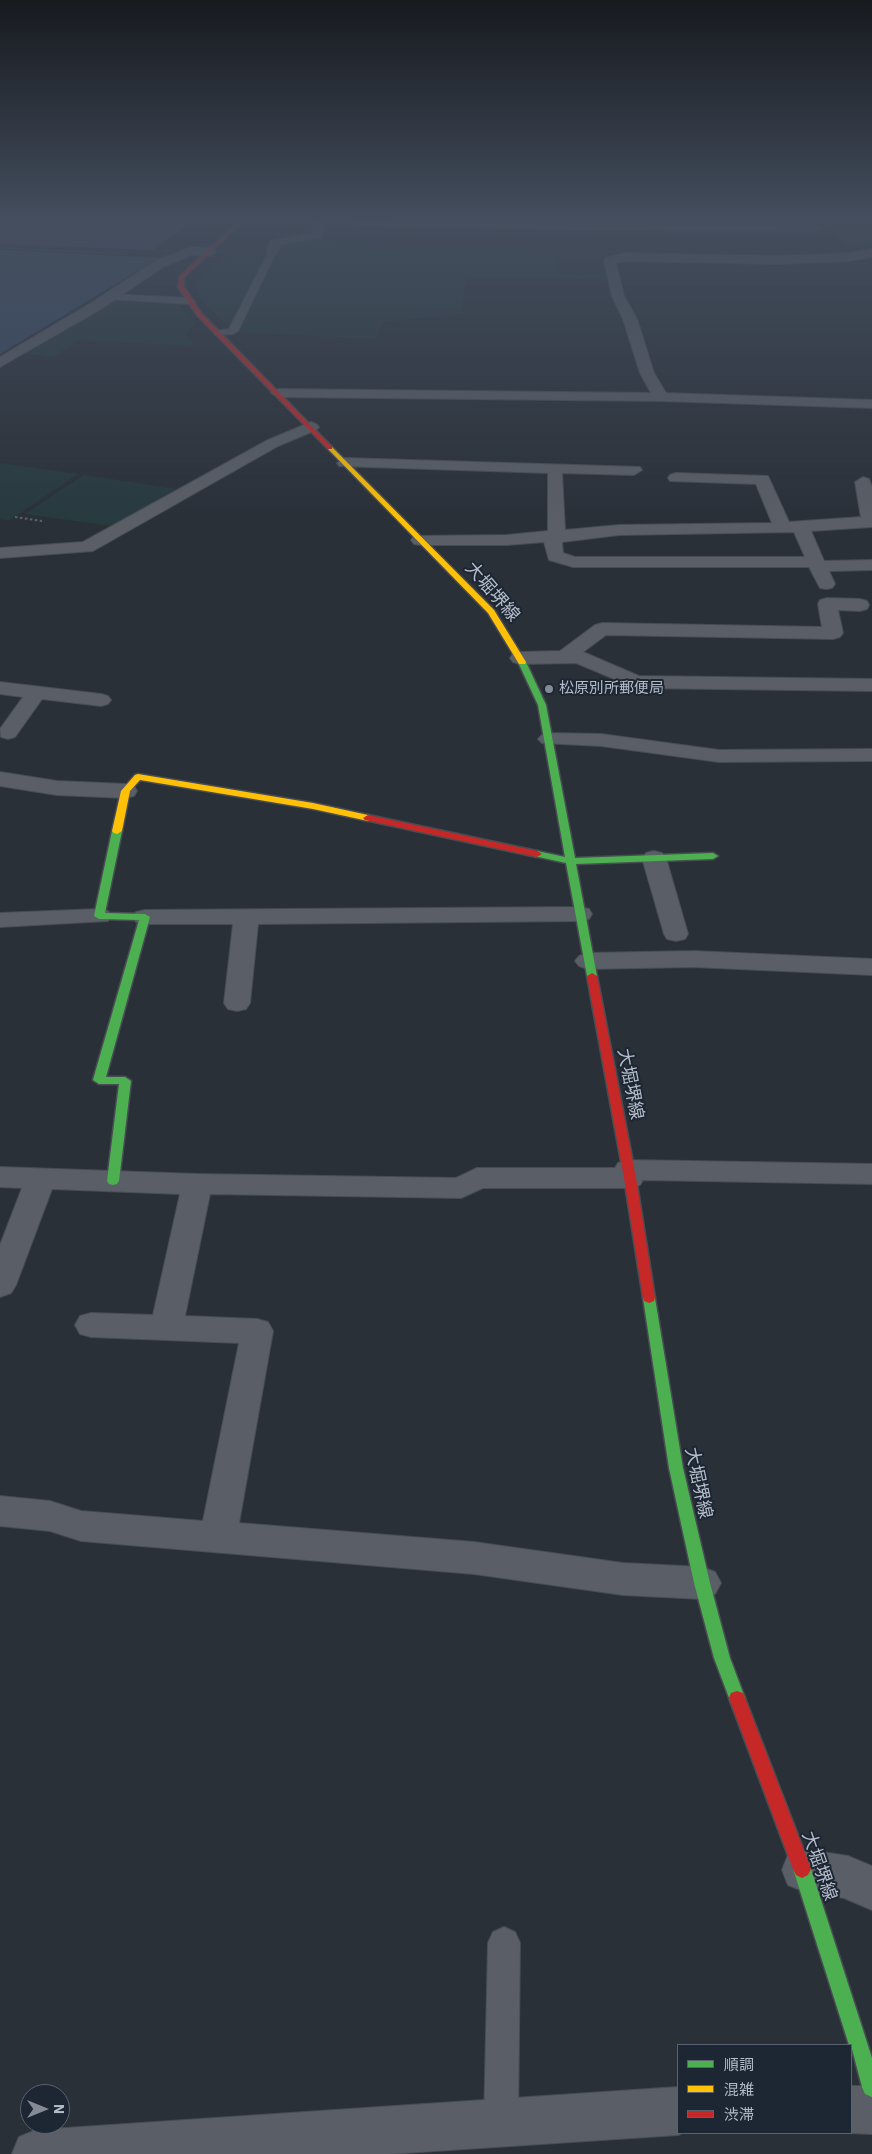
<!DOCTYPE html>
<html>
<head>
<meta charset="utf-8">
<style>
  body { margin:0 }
  #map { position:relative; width:872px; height:2154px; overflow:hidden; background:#2a3038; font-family:"IBM Plex Sans","Noto Sans JP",sans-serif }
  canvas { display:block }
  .legend { position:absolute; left:677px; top:2044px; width:175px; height:90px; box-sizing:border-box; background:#1d2633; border:1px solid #59626f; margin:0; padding:6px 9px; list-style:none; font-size:15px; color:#b4bcc9 }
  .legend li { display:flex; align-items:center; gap:10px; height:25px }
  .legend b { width:25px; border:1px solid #59626f }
  .north { position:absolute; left:20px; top:2084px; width:50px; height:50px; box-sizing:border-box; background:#1d2633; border:1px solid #59626f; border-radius:50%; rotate:90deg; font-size:14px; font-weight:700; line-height:20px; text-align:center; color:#b4bcc9 }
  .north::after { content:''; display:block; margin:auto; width:18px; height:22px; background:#848b96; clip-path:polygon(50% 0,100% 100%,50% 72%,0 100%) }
</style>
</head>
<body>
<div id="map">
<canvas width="872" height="2154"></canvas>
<ul class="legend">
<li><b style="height:6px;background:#4caf50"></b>順調</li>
<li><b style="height:6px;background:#ffc107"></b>混雑</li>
<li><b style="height:6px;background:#c62828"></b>渋滞</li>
</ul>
<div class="north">N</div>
</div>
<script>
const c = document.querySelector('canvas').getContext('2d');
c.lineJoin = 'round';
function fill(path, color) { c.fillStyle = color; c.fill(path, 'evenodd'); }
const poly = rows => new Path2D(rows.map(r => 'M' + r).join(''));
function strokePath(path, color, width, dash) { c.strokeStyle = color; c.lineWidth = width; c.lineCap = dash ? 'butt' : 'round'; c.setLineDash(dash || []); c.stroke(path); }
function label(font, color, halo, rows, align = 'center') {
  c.font = font + ' "IBM Plex Sans","Noto Sans JP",sans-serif'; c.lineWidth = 4; c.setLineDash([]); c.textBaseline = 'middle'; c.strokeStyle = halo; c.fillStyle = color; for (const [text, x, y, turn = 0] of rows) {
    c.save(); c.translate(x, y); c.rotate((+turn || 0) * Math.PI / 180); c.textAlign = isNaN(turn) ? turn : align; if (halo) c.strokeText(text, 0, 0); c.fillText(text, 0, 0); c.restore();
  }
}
fill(poly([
  [820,222,872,222,872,246,847,247],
  [319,240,427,248,555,253,558,274,607,275,608,280,466,277,462,314,383,322,375,339,235,332,201,301,195,283,231,252,276,253,281,243],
  [116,299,177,302,195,323,185,335,195,346,78,340,54,357,24,354],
  [0,463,78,474,9,521,0,519],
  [84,475,177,489,111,526,25,514]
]), '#273a3e');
fill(poly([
  [0,222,191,222,153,250,0,244],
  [0,250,6,250,159,258,0,354]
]), '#384963');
const lane = poly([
  [273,248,277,251,238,331,233,334,215,335,215,331,229,329,269,251,273,248],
  [110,294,190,298,195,301,190,304,107,299,107,295,110,294],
  [504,1927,515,1932,520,1943,518,2123,513,2135,501,2140,489,2135,484,2123,488,1943,493,1932,504,1927]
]);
const street = poly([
  [313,222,325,222,321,238,281,244,277,254,273,255,267,251,270,241,312,233,313,222],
  [350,222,815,225,821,228,815,231,592,230,356,225,350,222],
  [191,247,210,248,216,252,210,256,192,255,165,266,101,309,0,367,0,357,91,303,157,260,191,247],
  [872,249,872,257,849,261,780,264,625,261,616,263,624,296,637,319,654,373,666,393,872,400,872,408,661,401,278,397,271,393,278,389,651,393,640,373,623,319,612,296,604,261,606,258,624,253,780,256,849,253,872,249],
  [311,422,316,424,319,427,316,430,278,446,93,551,0,558,0,548,83,542,268,440,311,422],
  [345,458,640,467,642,470,634,475,562,473,565,530,619,525,772,523,756,484,670,481,668,478,670,475,676,473,768,476,789,522,861,517,855,482,863,477,869,479,872,487,872,527,811,531,824,561,872,560,872,570,829,571,835,584,832,588,826,589,820,588,809,567,573,567,549,560,544,542,507,545,420,545,414,544,411,540,414,536,507,535,548,531,548,473,339,466,337,463,345,458],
  [794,532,805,557,575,557,563,553,562,542,619,535,794,532],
  [827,598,860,599,867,601,869,605,867,609,860,611,838,610,843,633,840,637,833,639,606,635,583,652,639,676,872,679,872,691,636,688,576,663,520,664,513,662,510,658,513,654,520,652,560,651,595,625,602,623,822,627,818,604,820,600,827,598],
  [0,682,101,694,108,696,111,700,108,704,101,706,42,699,15,737,8,739,1,737,0,729,23,697,0,694,0,682],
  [549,733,601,734,719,750,872,749,872,761,719,762,601,746,542,743,538,739,542,735,549,733],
  [0,772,57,781,126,784,134,786,137,791,134,796,126,798,57,795,0,786,0,772],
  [654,851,662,853,666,858,688,934,685,939,676,941,667,939,664,934,642,858,646,853,654,851],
  [580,907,589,909,592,914,589,919,580,921,258,924,250,1003,246,1009,237,1011,228,1009,224,1003,233,924,145,924,136,922,133,917,136,912,145,910,580,907],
  [99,909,108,911,111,916,108,921,0,927,0,913,99,909],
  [693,951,872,959,872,975,693,967,588,969,579,966,575,961,579,956,588,953,693,951],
  [628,1160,872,1164,872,1184,643,1180,640,1185,630,1188,483,1188,461,1198,210,1194,185,1316,257,1319,268,1322,273,1331,239,1523,474,1542,623,1563,702,1567,715,1572,721,1583,715,1594,702,1599,623,1595,474,1574,81,1541,50,1531,0,1526,0,1496,50,1501,81,1511,203,1521,239,1343,91,1337,80,1334,75,1325,80,1316,91,1313,153,1315,180,1194,52,1189,16,1285,11,1293,0,1297,0,1245,22,1188,0,1187,0,1167,197,1174,456,1178,477,1168,615,1168,618,1163,628,1160],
  [803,1849,848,1856,872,1866,872,1910,844,1898,803,1891,788,1885,782,1870,788,1855,803,1849],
  [851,2086,872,2086,872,2134,849,2133,851,2086],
  [678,2087,678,2133,682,2133,678,2135,390,2154,12,2154,19,2137,36,2130,678,2087]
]);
const fast = poly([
  [519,660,526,662,546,705,575,858,713,853,718,856,713,859,576,864,597,976,592,979,587,976,566,863,534,856,532,854,537,851,565,857,538,705,518,662,519,660],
  [117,828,122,831,105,913,145,914,150,917,106,1077,125,1077,131,1081,119,1181,117,1184,113,1185,109,1184,107,1181,119,1084,99,1084,93,1080,139,920,99,919,94,916,112,831,117,828],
  [649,1293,654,1295,655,1298,683,1468,710,1583,730,1658,745,1698,743,1703,737,1705,731,1703,714,1658,694,1583,669,1468,643,1298,644,1295,649,1293],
  [802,1860,808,1863,811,1869,872,2058,872,2097,865,2094,862,2087,851,2045,849,2045,793,1869,796,1863,802,1860]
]);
const slow = poly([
  [328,447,332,447,494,610,526,662,525,664,519,664,488,613,328,449,328,447],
  [138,774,313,803,368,815,373,818,368,821,313,809,140,780,130,791,122,831,117,834,114,833,112,831,121,791,135,775,138,774]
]);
const jam = poly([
  [238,222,243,222,184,277,184,287,201,313,332,447,332,449,328,449,197,315,178,287,180,276,238,222],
  [368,815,537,851,542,854,537,857,365,820,363,818,368,815],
  [592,973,597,976,636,1178,655,1298,654,1301,649,1303,644,1301,643,1298,624,1178,587,976,592,973],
  [737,1691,743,1693,745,1698,811,1869,808,1875,802,1878,796,1875,793,1869,729,1698,731,1693,737,1691]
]);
strokePath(lane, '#484c53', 2);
strokePath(street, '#484c53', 2);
strokePath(fast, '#484c53', 3);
strokePath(slow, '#484c53', 3);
strokePath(jam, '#484c53', 3);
strokePath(poly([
  [0,248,126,254]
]), '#5d636a', 1, [2, 2]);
strokePath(poly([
  [15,517,42,521]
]), '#5d636a', 2, [2.5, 2.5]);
fill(lane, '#5a5e66');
fill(street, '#5a5e66');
fill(fast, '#4caf50');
fill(slow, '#ffc107');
fill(jam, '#c62828');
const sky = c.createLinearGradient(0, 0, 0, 523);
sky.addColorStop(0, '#171a1f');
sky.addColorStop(0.42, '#444e5e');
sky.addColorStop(1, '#444e5e00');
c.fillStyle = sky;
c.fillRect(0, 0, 872, 523);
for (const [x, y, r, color] of [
  [549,689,5,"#848b96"]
]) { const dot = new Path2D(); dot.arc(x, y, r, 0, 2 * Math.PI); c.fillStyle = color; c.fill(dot); strokePath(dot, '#1d2633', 2); }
label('15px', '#b4bcc9', '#1d2633', [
  ["松原別所郵便局",559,689]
], 'left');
label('18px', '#b4bcc9', '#1d2633', [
  ["大堀堺線",492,592,49],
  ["大堀堺線",630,1084,79],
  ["大堀堺線",698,1483,78],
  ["大堀堺線",819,1866,71]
]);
</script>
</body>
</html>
